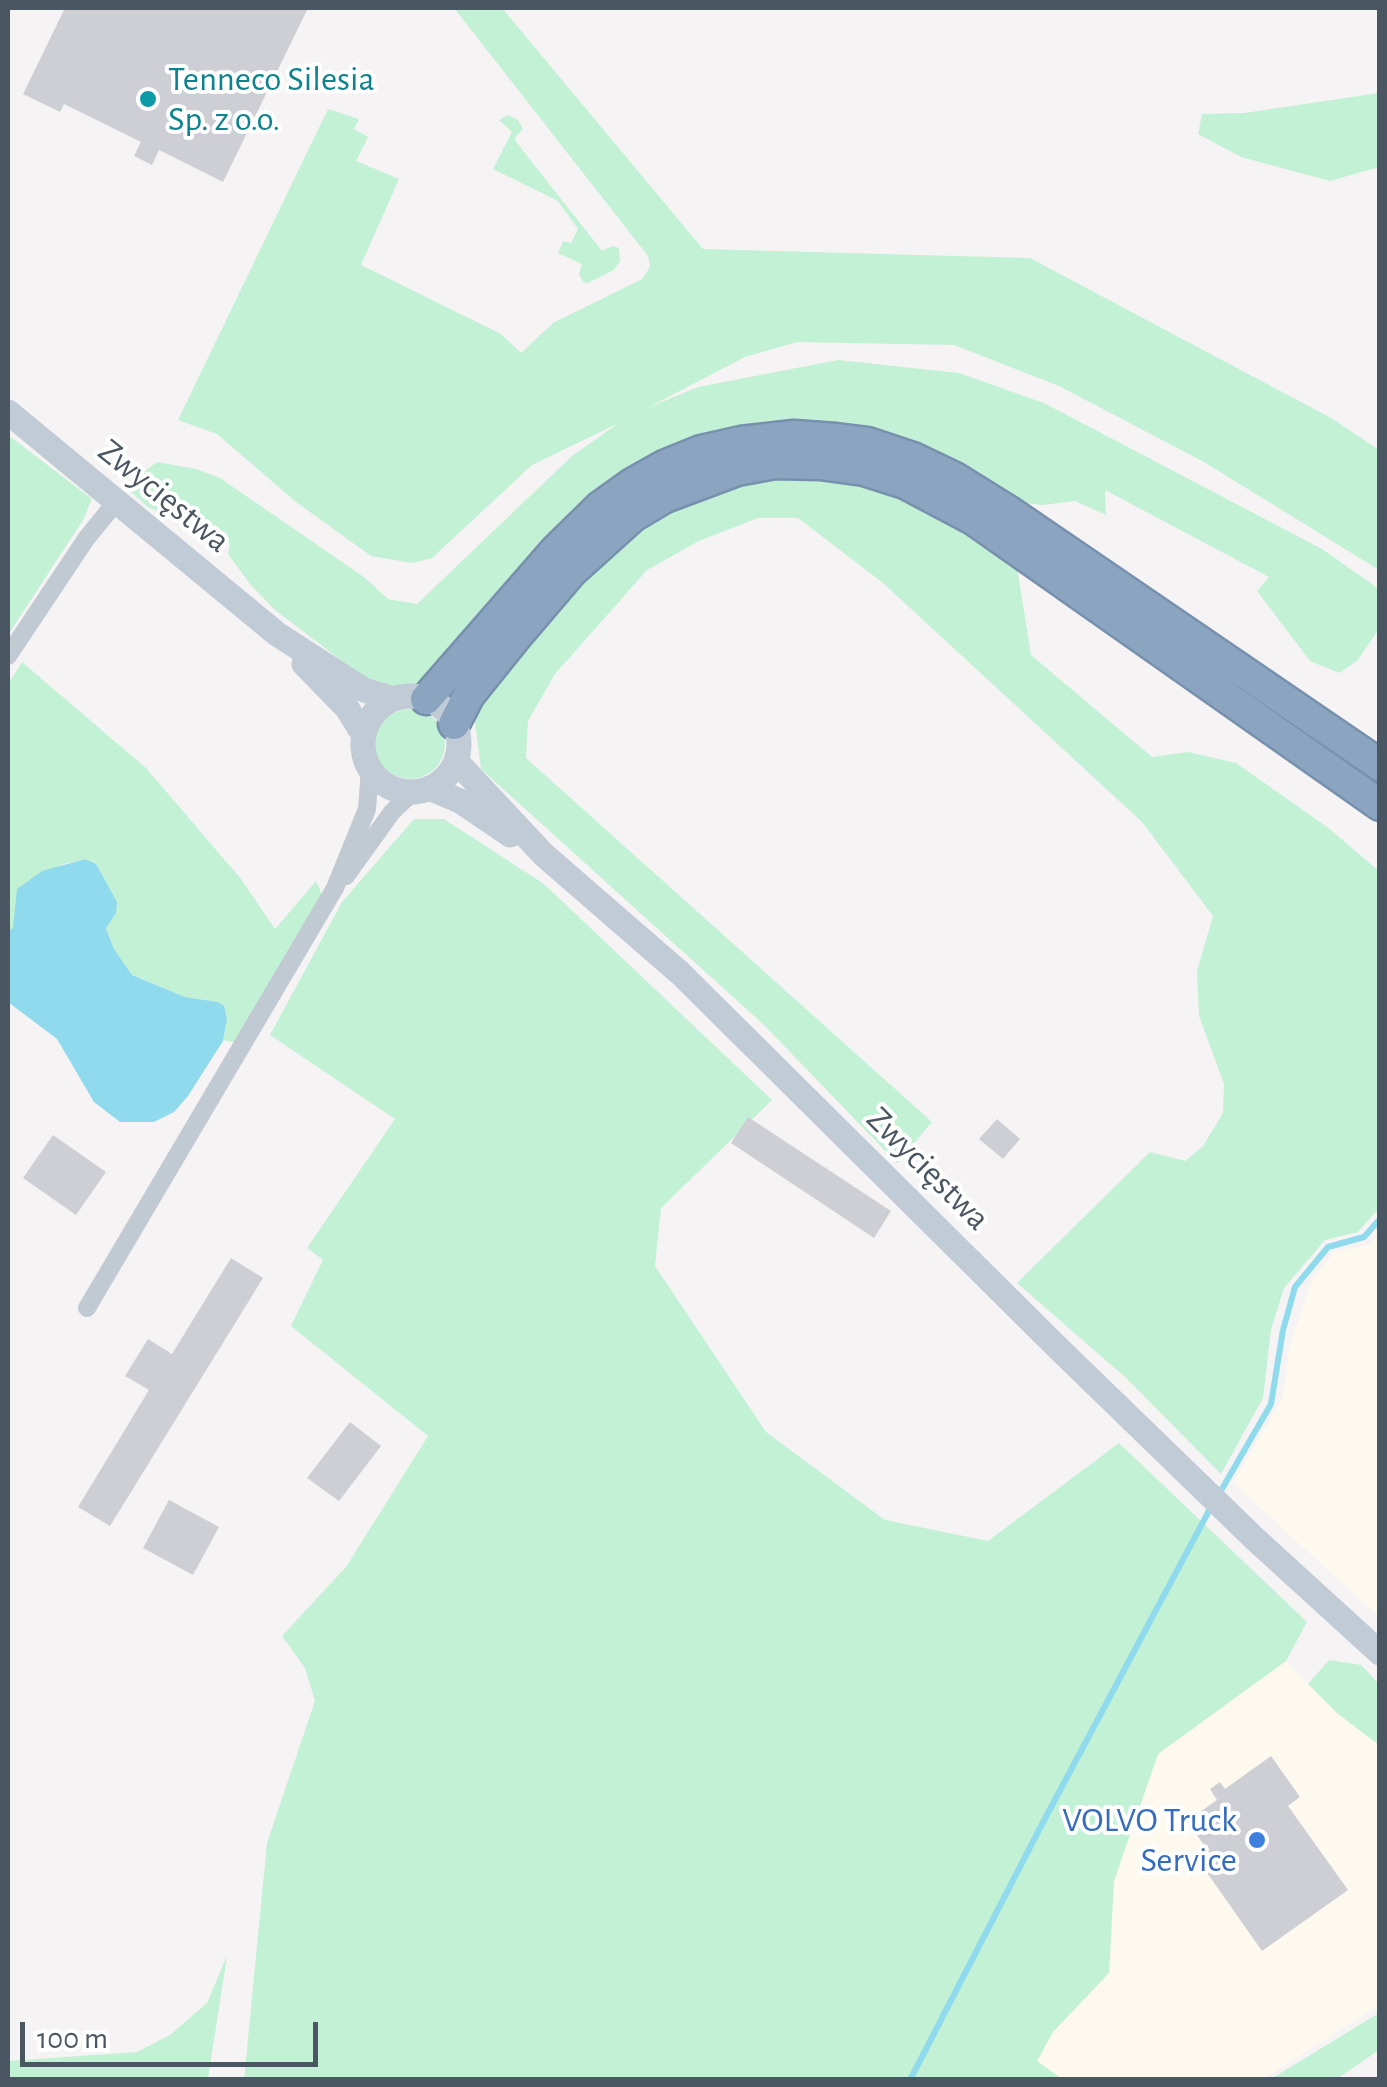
<!DOCTYPE html>
<html>
<head>
<meta charset="utf-8">
<style>
  body { margin:0 }
  #map { position:relative; width:1387px; height:2087px; overflow:hidden; background:#f5f3f3; font-family:"Alegreya Sans",sans-serif }
  canvas { display:block }
  .frame { position:absolute; inset:0; border:10px solid #4a5661; pointer-events:none }
  .scale { position:absolute; left:20px; top:2022px; width:298px; height:45px; box-sizing:border-box; border:5px solid #4a5661; border-top:0; padding-left:12px; font-size:30px; line-height:35px; white-space:nowrap; color:#4a5661; -webkit-text-stroke:8px #fff; paint-order:stroke }
</style>
</head>
<body>
<div id="map">
<canvas width="1387" height="2087"></canvas>
<div class="frame"></div>
<div class="scale">100 m</div>
</div>
<script>
const c = document.querySelector('canvas').getContext('2d');
c.lineJoin = 'round';
function fill(path, color) { c.fillStyle = color; c.fill(path, 'evenodd'); }
const poly = rows => new Path2D(rows.map(r => 'M' + r).join(''));
function strokePath(path, color, width, dash) { c.strokeStyle = color; c.lineWidth = width; c.lineCap = dash ? 'butt' : 'round'; c.setLineDash(dash || []); c.stroke(path); }
function label(font, color, halo, rows, align = 'center') {
  c.font = font + ' "Alegreya Sans",sans-serif'; c.lineWidth = 8; c.setLineDash([]); c.textBaseline = 'middle'; c.strokeStyle = halo; c.fillStyle = color; for (const [text, x, y, turn = 0] of rows) {
    c.save(); c.translate(x, y); c.rotate((+turn || 0) * Math.PI / 180); c.textAlign = isNaN(turn) ? turn : align; if (halo) c.strokeText(text, 0, 0); c.fillText(text, 0, 0); c.restore();
  }
}
fill(poly([
  [1379,1233,1379,1617,1233,1483,1283,1397,1290,1343,1313,1280,1334,1252,1370,1244],
  [1279,1654,1337,1713,1379,1745,1379,2005,1264,2079,1062,2079,1037,2061,1053,2032,1109,1973,1114,1881,1158,1754]
]), '#fdf9ef');
fill(poly([
  [454,8,502,8,703,249,1030,258,1331,418,1379,450,1379,570,1204,462,1059,386,954,345,797,342,745,357,647,408,698,387,838,360,959,373,1044,403,1322,549,1379,589,1379,629,1357,661,1339,673,1310,661,1257,591,1269,577,1105,490,1106,515,1075,501,1042,505,1015,502,743,428,421,684,376,687,275,610,250,584,228,554,230,544,214,531,208,538,191,525,148,507,130,491,145,471,157,462,196,469,220,478,364,577,388,599,417,604,572,456,619,423,532,465,432,558,412,563,371,556,296,502,217,434,178,420,328,109,359,119,354,129,368,137,356,161,399,179,361,265,501,334,521,353,553,323,642,279,650,267,648,256],
  [1379,93,1379,167,1330,181,1241,157,1198,134,1202,114,1244,113],
  [508,115,518,120,523,129,515,138,517,143,602,251,612,246,619,248,620,261,614,270,588,283,583,282,579,274,582,264,558,253,563,241,571,243,578,229,558,201,493,169,512,132,499,120],
  [8,435,92,499,83,520,8,635],
  [775,476,842,481,939,507,1016,561,1031,655,1152,757,1188,752,1236,763,1327,827,1379,871,1379,1208,1358,1232,1325,1240,1284,1288,1271,1330,1263,1398,1221,1474,1125,1377,1017,1283,1150,1152,1185,1161,1203,1146,1223,1113,1224,1084,1199,1016,1197,971,1213,916,1142,822,883,583,798,518,758,518,699,541,647,570,555,674,528,721,526,758,932,1122,897,1163,764,1025,481,769,474,715,563,602,634,534,679,505,719,487],
  [22,662,146,768,241,879,275,929,316,881,323,897,237,1043,223,1040,227,1019,218,1002,185,997,132,975,114,949,106,927,116,913,96,865,85,859,60,865,16,911,13,928,8,931,8,684],
  '375 744a35 35 0 1 1 70 0a35 35 0 1 1-70 0Z',
  [414,819,444,819,544,884,772,1100,661,1208,655,1266,766,1432,885,1520,988,1541,1119,1443,1307,1622,1286,1661,1158,1754,1114,1881,1109,1973,1053,2032,1037,2061,1062,2079,244,2080,267,1843,315,1701,305,1668,282,1636,346,1567,428,1436,291,1326,323,1260,307,1248,395,1119,270,1035,342,902],
  [1329,1660,1361,1665,1379,1684,1379,1745,1337,1713,1308,1684],
  [227,1956,208,2079,8,2079,8,2061,137,2052,170,2035,207,2003],
  [1379,2013,1379,2050,1337,2079,1271,2079]
]), '#c3f1d5');
fill(poly([
  [85,859,96,864,117,902,116,913,106,928,114,949,132,975,185,997,218,1002,224,1006,227,1019,223,1041,188,1096,174,1112,154,1122,120,1122,94,1102,57,1039,8,1002,8,931,13,928,17,889,42,871]
]), '#90daee');
strokePath(poly([
  [1219,1494,1271,1404,1283,1330,1295,1287,1328,1247,1364,1237,1380,1219],
  [910,2080,1040,1828,1212,1505]
]), '#90daee', 6);
fill(poly([
  [65,8,308,8,223,182,159,150,152,165,134,156,141,142,64,104,60,112,23,94],
  [748,1117,891,1211,874,1238,731,1143],
  [997,1119,1020,1139,1003,1159,979,1139],
  [53,1135,106,1172,76,1215,23,1178],
  [231,1258,263,1278,110,1526,78,1507,149,1390,125,1376,148,1339,172,1354],
  [350,1422,381,1446,339,1501,307,1478],
  [169,1500,219,1527,193,1575,143,1548],
  [1271,1756,1300,1797,1288,1806,1348,1890,1262,1951,1203,1867,1214,1859,1187,1821,1217,1800,1210,1789,1220,1782,1225,1789]
]), '#cdcfd5');
const motorway = poly([
  [426,699,556,550,600,507,632,484,664,466,701,451,741,442,794,436,836,439,868,443,913,458,955,478,1008,511,1380,765],
  [454,724,469,695,514,639,572,571,633,516,665,497,737,470,775,463,820,464,864,470,905,483,973,519,1380,805]
]);
strokePath(motorway, '#7690ad', 35);
strokePath(poly([
  [8,656,86,539,116,502],
  [346,876,392,812,413,792],
  [87,1308,335,888,367,809,370,769]
]), '#c1cad2', 18);
strokePath(poly([
  [8,412,277,634,364,690,394,699],
  [304,664,347,708,363,734],
  '363 744a48 48 0 1 1 96 0a48 48 0 1 1-96 0Z',
  [456,761,544,855,680,973,1058,1348,1255,1539,1380,1653],
  [429,788,460,801,510,835]
]), '#c1cbd6', 25);
strokePath(motorway, '#8ba5c1', 30);
for (const [x, y, r, color] of [
  [148,99,10,"#0f9aa8"],
  [1257,1840,10,"#3f7fe0"]
]) { const dot = new Path2D(); dot.arc(x, y, r, 0, 2 * Math.PI); c.fillStyle = color; c.fill(dot); strokePath(dot, '#fff', 4); }
label('35px', '#0d838f', '#fff', [
  ["Tenneco Silesia",168,79],
  ["Sp. z o.o.",168,119]
], 'left');
label('35px', '#4a5661', '#fff', [
  ["Zwycięstwa",164,496,39],
  ["Zwycięstwa",928,1169,45]
]);
label('35px', '#366cbe', '#fff', [
  ["VOLVO Truck",1237,1820],
  ["Service",1237,1860]
], 'right');
</script>
</body>
</html>
